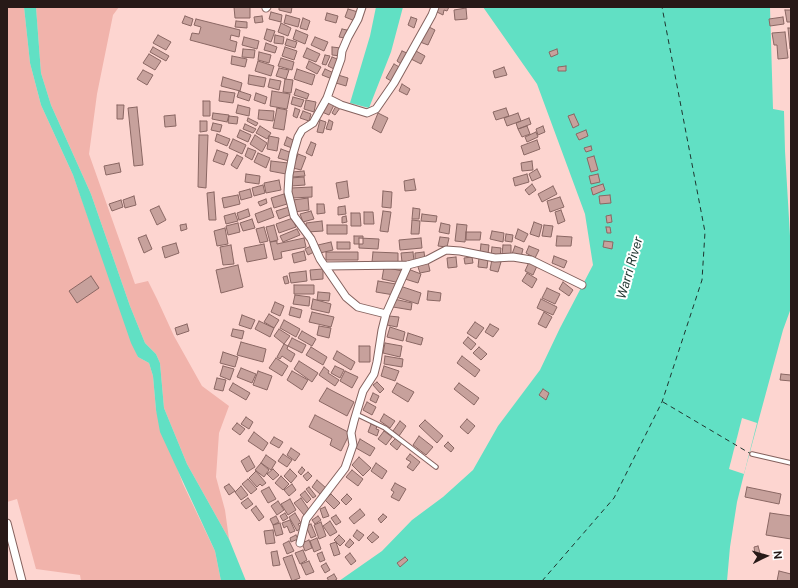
<!DOCTYPE html>
<html>
<head>
<meta charset="utf-8">
<style>
  body { margin:0 }
  #map { position:relative; width:798px; height:588px; overflow:hidden; background:#fdd5d0; font-family:"Public Sans",sans-serif }
  canvas { display:block }
  .frame { position:absolute; inset:0; border:8px solid #271917; pointer-events:none }
  .north { position:absolute; left:746px; top:536px; width:40px; height:40px; -webkit-text-stroke:3px #fff; paint-order:stroke; rotate:85deg; font-size:11px; font-weight:700; line-height:16px; text-align:center; color:#271917 }
  .north::after { content:''; display:block; margin:auto; width:14px; height:18px; background:#271917; clip-path:polygon(50% 0,100% 100%,50% 72%,0 100%) }
</style>
</head>
<body>
<div id="map">
<canvas width="798" height="588"></canvas>
<div class="frame"></div>
<div class="north">N</div>
</div>
<script>
const c = document.querySelector('canvas').getContext('2d');
c.lineJoin = 'round';
function fill(path, color) { c.fillStyle = color; c.fill(path, 'evenodd'); }
const poly = rows => new Path2D(rows.map(r => 'M' + r).join(''));
function strokePath(path, color, width, dash) { c.strokeStyle = color; c.lineWidth = width; c.lineCap = dash ? 'butt' : 'round'; c.setLineDash(dash || []); c.stroke(path); }
function label(font, color, halo, rows, align = 'center') {
  c.font = font + ' "Public Sans",sans-serif'; c.lineWidth = 4; c.setLineDash([]); c.textBaseline = 'middle'; c.strokeStyle = halo; c.fillStyle = color; for (const [text, x, y, turn = 0] of rows) {
    c.save(); c.translate(x, y); c.rotate((+turn || 0) * Math.PI / 180); c.textAlign = isNaN(turn) ? turn : align; if (halo) c.strokeText(text, 0, 0); c.fillText(text, 0, 0); c.restore();
  }
}
fill(poly([
  [7,7,24,7,30,63,41,105,73,175,138,357,149,363,153,376,156,410,183,484,215,551,221,581,81,581,80,575,36,569,17,499,7,502],
  [36,7,119,7,113,15,97,94,89,154,135,284,148,281,157,299,174,336,202,386,229,406,219,433,216,477,225,510,229,539,187,464,164,408,160,363,156,354,145,343,130,306,91,194,51,105,41,73]
]), '#f1b3ab');
fill(poly([
  [24,7,36,7,41,73,51,105,91,194,130,306,145,343,156,354,160,363,164,408,187,464,229,539,246,581,221,581,215,551,160,432,156,410,153,376,149,363,138,357,131,343,73,175,41,105,30,63],
  [376,7,403,7,391,52,369,108,350,103,370,36],
  [483,7,770,7,773,109,784,111,785,151,791,253,791,308,783,330,744,474,737,502,730,547,727,581,339,581,382,551,412,520,443,497,473,470,498,426,540,370,560,328,593,265,585,214,537,84]
]), '#61e0c4');
fill(poly([
  [742,418,757,423,744,474,729,469]
]), '#fdd5d0');
strokePath(poly([
  [663,402,751,454],
  [542,581,614,498,662,402,702,280,705,232,662,7]
]), '#1f352f', 1, [5, 4]);
const building = poly([
  [234,7,250,7,250,18,235,18,234,7],
  [279,7,292,7,291,13,279,10,279,7],
  [437,7,449,7,447,11,444,10,443,15,435,11,437,7],
  [466,8,467,19,455,20,454,10,466,8],
  [348,9,358,12,355,21,345,17,348,9],
  [785,10,791,10,791,22,787,22,785,10],
  [271,12,282,15,281,22,269,19,271,12],
  [327,13,338,16,336,23,325,20,327,13],
  [286,15,300,19,298,27,284,23,286,15],
  [185,16,193,19,191,26,182,23,185,16],
  [262,16,263,22,255,23,254,17,262,16],
  [411,17,417,19,414,28,408,25,411,17],
  [783,17,784,24,770,26,769,19,783,17],
  [303,18,310,21,307,30,300,28,303,18],
  [196,19,240,30,239,37,231,35,230,40,237,42,235,52,190,40,192,33,199,34,201,27,194,25,196,19],
  [236,21,247,22,247,28,235,27,236,21],
  [281,23,291,28,288,36,278,32,281,23],
  [427,26,435,30,428,45,420,42,427,26],
  [788,28,791,28,791,49,790,49,788,28],
  [267,29,275,31,271,42,264,39,267,29],
  [342,29,347,30,345,38,339,37,342,29],
  [296,30,308,35,305,44,293,39,296,30],
  [785,32,788,58,778,59,777,45,774,45,772,33,785,32],
  [158,35,171,42,166,50,153,43,158,35],
  [275,35,284,37,283,44,274,43,275,35],
  [244,37,259,41,257,49,242,45,244,37],
  [315,37,328,42,324,51,311,45,315,37],
  [287,39,297,42,295,48,285,45,287,39],
  [266,43,277,47,275,53,264,50,266,43],
  [153,47,169,56,166,61,150,52,153,47],
  [285,47,297,51,294,60,282,56,285,47],
  [332,47,341,48,341,56,332,55,332,47],
  [307,48,320,54,316,62,303,57,307,48],
  [243,49,255,50,254,58,242,57,243,49],
  [557,49,558,54,551,57,549,52,557,49],
  [402,51,407,53,401,64,397,61,402,51],
  [416,51,425,56,421,64,411,59,416,51],
  [259,52,271,55,269,63,258,60,259,52],
  [149,54,161,61,155,70,143,63,149,54],
  [325,55,330,56,326,65,322,64,325,55],
  [232,56,247,59,245,67,231,64,232,56],
  [332,57,340,60,336,70,328,66,332,57],
  [281,58,294,62,292,70,278,66,281,58],
  [258,61,274,66,271,76,255,71,258,61],
  [309,61,321,67,317,74,306,68,309,61],
  [394,64,401,68,393,82,386,78,394,64],
  [566,66,566,71,558,71,558,67,566,66],
  [504,67,507,75,495,78,493,71,504,67],
  [279,68,289,70,286,79,276,76,279,68],
  [297,69,315,75,312,85,294,79,297,69],
  [325,69,334,73,332,79,322,75,325,69],
  [143,70,153,75,147,85,137,79,143,70],
  [249,75,266,78,264,87,248,84,249,75],
  [338,75,348,78,346,86,336,83,338,75],
  [223,77,242,83,240,91,221,86,223,77],
  [270,79,281,81,279,90,268,87,270,79],
  [285,79,293,80,291,93,283,92,285,79],
  [402,84,410,89,407,95,399,91,402,84],
  [296,89,309,94,307,99,294,95,296,89],
  [220,91,235,93,233,103,219,101,220,91],
  [239,91,251,95,249,101,237,97,239,91],
  [272,91,290,94,287,109,270,106,272,91],
  [256,93,267,97,265,104,254,100,256,93],
  [293,97,304,100,301,107,291,104,293,97],
  [306,100,316,102,314,112,304,109,306,100],
  [203,101,210,101,210,116,203,116,203,101],
  [327,102,334,105,329,115,322,112,327,102],
  [117,105,124,105,123,119,117,119,117,105],
  [238,105,250,108,249,116,236,113,238,105],
  [336,106,340,108,335,115,332,113,336,106],
  [137,107,143,165,134,166,128,108,137,107],
  [277,108,287,110,284,130,273,128,277,108],
  [295,108,300,110,297,118,293,116,295,108],
  [506,108,509,116,496,120,493,112,506,108],
  [259,110,274,111,273,121,258,119,259,110],
  [303,111,311,114,309,121,300,118,303,111],
  [213,113,229,115,227,122,212,119,213,113],
  [378,113,388,118,381,133,372,128,378,113],
  [518,113,521,121,507,126,504,118,518,113],
  [574,114,579,125,573,128,568,116,574,114],
  [175,115,176,126,165,127,164,116,175,115],
  [229,116,238,117,237,124,228,123,229,116],
  [248,118,258,123,256,126,247,121,248,118],
  [529,118,531,124,518,129,516,123,529,118],
  [320,120,326,122,323,133,317,132,320,120],
  [329,120,333,122,331,130,326,129,329,120],
  [200,121,207,121,207,131,200,132,200,121],
  [213,123,222,125,220,132,211,130,213,123],
  [245,124,256,129,253,133,243,129,245,124],
  [260,126,271,133,267,139,256,133,260,126],
  [527,126,530,134,522,137,518,129,527,126],
  [543,126,545,132,538,135,536,129,543,126],
  [240,130,251,135,248,142,237,137,240,130],
  [586,130,588,136,579,140,576,134,586,130],
  [536,132,538,137,527,142,525,137,536,132],
  [217,134,230,139,227,146,215,141,217,134],
  [199,135,208,135,206,188,198,187,199,135],
  [255,135,267,143,262,152,250,144,255,135],
  [269,136,279,138,277,151,267,149,269,136],
  [287,137,295,141,292,148,284,145,287,137],
  [233,139,246,145,242,154,229,148,233,139],
  [537,140,540,149,524,155,521,146,537,140],
  [311,142,316,144,312,156,306,153,311,142],
  [591,146,592,150,586,152,584,148,591,146],
  [248,148,256,151,252,160,245,156,248,148],
  [281,149,292,153,289,161,278,158,281,149],
  [217,150,228,154,224,165,213,161,217,150],
  [258,153,270,158,266,168,254,162,258,153],
  [298,154,306,157,301,170,293,168,298,154],
  [237,155,243,158,237,169,231,165,237,155],
  [594,156,598,170,591,172,587,158,594,156],
  [271,161,288,163,286,174,270,171,271,161],
  [532,161,533,170,522,171,521,163,532,161],
  [119,163,121,172,106,175,104,166,119,163],
  [537,169,541,177,532,181,529,174,537,169],
  [304,171,305,176,292,177,292,172,304,171],
  [246,174,260,176,259,184,245,182,246,174],
  [527,174,529,182,515,186,513,178,527,174],
  [598,174,600,182,591,184,589,176,598,174],
  [304,177,305,185,291,186,290,178,304,177],
  [414,179,416,190,405,191,404,181,414,179],
  [279,180,281,190,266,193,264,183,279,180],
  [347,181,349,197,339,199,336,183,347,181],
  [532,184,536,190,529,195,525,190,532,184],
  [603,184,605,190,593,195,591,188,603,184],
  [263,185,265,193,254,196,252,188,263,185],
  [553,186,557,194,542,202,538,194,553,186],
  [312,187,312,197,292,198,291,188,312,187],
  [250,189,252,197,241,200,239,192,250,189],
  [383,191,392,192,391,208,382,207,383,191],
  [214,192,216,220,209,220,207,193,214,192],
  [284,194,287,204,274,208,271,198,284,194],
  [238,195,240,204,224,208,222,198,238,195],
  [610,195,611,203,600,204,599,196,610,195],
  [134,196,136,205,125,208,123,200,134,196],
  [560,197,564,207,550,212,547,201,560,197],
  [308,198,309,210,294,212,293,200,308,198],
  [266,199,267,203,260,206,258,202,266,199],
  [121,200,123,207,112,211,109,204,121,200],
  [317,204,324,204,325,213,317,214,317,204],
  [159,206,166,220,157,225,150,210,159,206],
  [345,206,346,214,338,215,338,207,345,206],
  [289,207,292,214,279,219,276,211,289,207],
  [271,208,274,217,258,223,255,214,271,208],
  [413,208,420,209,419,219,412,219,413,208],
  [248,209,250,216,239,220,237,213,248,209],
  [561,210,565,221,558,224,555,212,561,210],
  [311,211,314,219,303,222,300,214,311,211],
  [383,211,391,212,388,232,380,231,383,211],
  [364,212,373,212,374,224,364,224,364,212],
  [235,213,238,221,226,224,224,216,235,213],
  [351,213,360,213,361,226,351,226,351,213],
  [422,214,437,216,436,222,421,221,422,214],
  [611,215,612,222,607,223,606,216,611,215],
  [346,216,347,222,342,223,342,217,346,216],
  [293,218,296,227,279,233,276,224,293,218],
  [252,219,255,228,243,231,240,223,252,219],
  [412,220,420,221,419,234,411,234,412,220],
  [322,221,323,231,307,232,306,223,322,221],
  [534,222,542,225,539,237,530,234,534,222],
  [238,223,240,232,228,235,226,226,238,223],
  [441,223,450,225,449,234,439,232,441,223],
  [186,224,187,229,181,231,180,225,186,224],
  [457,224,467,225,465,242,455,241,457,224],
  [274,225,278,240,270,242,266,227,274,225],
  [327,225,347,225,347,234,327,234,327,225],
  [544,225,553,226,551,237,542,236,544,225],
  [264,227,268,241,260,243,256,229,264,227],
  [606,227,610,227,611,233,607,233,606,227],
  [225,228,228,244,217,246,214,231,225,228],
  [297,229,300,235,283,242,280,236,297,229],
  [518,229,528,234,524,242,515,238,518,229],
  [492,231,504,233,503,242,490,239,492,231],
  [466,232,481,232,480,240,466,240,466,232],
  [506,234,513,235,512,242,505,241,506,234],
  [146,235,152,249,144,253,138,238,146,235],
  [354,236,363,236,363,244,354,244,354,236],
  [557,236,572,237,571,246,556,246,557,236],
  [440,237,449,238,447,247,438,246,440,237],
  [304,238,306,247,281,252,282,258,274,260,270,242,277,241,277,244,304,238],
  [359,238,379,239,378,249,359,248,359,238],
  [421,238,422,248,400,250,399,240,421,238],
  [604,241,613,242,612,249,603,247,604,241],
  [331,242,333,250,320,253,318,245,331,242],
  [337,242,350,242,350,249,337,249,337,242],
  [176,243,179,253,165,258,162,247,176,243],
  [264,244,267,258,247,262,244,248,264,244],
  [481,244,489,245,488,254,480,253,481,244],
  [231,245,234,264,223,265,220,247,231,245],
  [503,245,511,245,511,255,502,254,503,245],
  [311,246,314,252,308,255,305,249,311,246],
  [515,246,523,249,521,257,512,254,515,246],
  [529,246,539,250,535,258,526,253,529,246],
  [492,247,501,248,500,257,491,256,492,247],
  [304,251,306,260,294,263,292,254,304,251],
  [326,252,358,252,358,260,326,260,326,252],
  [373,252,398,253,398,263,372,262,373,252],
  [413,252,414,261,402,262,401,253,413,252],
  [424,252,425,259,415,260,415,253,424,252],
  [554,256,567,261,564,268,552,263,554,256],
  [456,257,457,267,448,268,447,258,456,257],
  [472,257,473,263,465,264,464,258,472,257],
  [479,258,488,259,487,268,478,267,479,258],
  [492,259,501,262,498,272,490,270,492,259],
  [428,262,430,271,420,273,417,264,428,262],
  [529,262,537,266,533,275,525,271,529,262],
  [238,265,243,287,221,293,216,270,238,265],
  [384,267,402,271,400,283,382,279,384,267],
  [323,269,323,279,311,280,310,270,323,269],
  [408,269,421,274,418,283,405,279,408,269],
  [306,271,307,281,291,283,289,273,306,271],
  [527,273,537,279,532,288,522,281,527,273],
  [91,276,99,288,77,303,69,291,91,276],
  [287,276,289,283,285,284,283,277,287,276],
  [378,281,396,284,394,295,376,292,378,281],
  [563,282,573,290,569,296,559,289,563,282],
  [294,285,314,285,314,294,294,294,294,285],
  [400,286,421,293,418,304,396,297,400,286],
  [547,288,560,294,555,304,542,298,547,288],
  [428,291,441,293,440,301,427,300,428,291],
  [318,292,330,293,329,301,317,300,318,292],
  [295,295,310,297,309,306,293,304,295,295],
  [313,299,331,304,329,313,311,309,313,299],
  [394,299,412,303,411,310,393,307,394,299],
  [541,299,557,307,553,315,537,308,541,299],
  [275,302,284,306,280,316,271,312,275,302],
  [291,307,302,310,300,318,289,315,291,307],
  [312,312,334,317,331,327,309,322,312,312],
  [544,312,552,317,546,328,538,324,544,312],
  [269,314,279,320,274,328,264,322,269,314],
  [242,315,255,320,251,329,239,325,242,315],
  [389,316,399,317,397,327,387,325,389,316],
  [284,320,300,329,296,337,280,328,284,320],
  [259,321,274,328,270,337,255,329,259,321],
  [475,322,484,328,476,339,467,333,475,322],
  [187,324,189,331,177,335,175,328,187,324],
  [490,324,499,329,493,337,485,332,490,324],
  [319,326,331,328,329,338,317,335,319,326],
  [390,327,405,332,403,341,387,337,390,327],
  [233,329,244,331,242,339,231,336,233,329],
  [279,329,290,336,284,344,274,336,279,329],
  [302,331,316,339,312,346,298,338,302,331],
  [408,333,423,338,421,345,406,341,408,333],
  [468,337,476,344,471,350,463,343,468,337],
  [292,338,306,345,302,353,288,346,292,338],
  [241,342,266,349,263,362,237,355,241,342],
  [385,343,402,346,400,357,383,353,385,343],
  [284,344,288,346,287,349,295,354,291,362,282,356,280,359,277,357,284,344],
  [359,346,370,346,370,362,359,362,359,346],
  [311,347,327,357,323,365,306,355,311,347],
  [479,347,487,354,481,360,473,353,479,347],
  [337,351,355,362,351,370,333,359,337,351],
  [223,352,238,357,235,367,220,363,223,352],
  [385,356,403,359,402,367,384,364,385,356],
  [462,356,480,370,475,377,457,363,462,356],
  [276,358,288,366,282,376,269,368,276,358],
  [299,361,318,373,312,382,294,369,299,361],
  [223,366,234,369,230,380,220,376,223,366],
  [335,366,344,370,340,378,331,373,335,366],
  [384,366,399,371,395,381,381,376,384,366],
  [324,367,329,371,328,373,339,380,335,386,319,375,324,367],
  [241,368,256,374,252,383,237,377,241,368],
  [258,371,272,376,267,390,253,385,258,371],
  [292,371,308,380,302,390,287,380,292,371],
  [345,371,358,377,352,388,340,381,345,371],
  [781,374,791,375,791,381,780,380,781,374],
  [217,378,226,380,223,391,214,389,217,378],
  [377,382,384,389,380,393,373,385,377,382],
  [233,383,250,393,246,400,229,390,233,383],
  [397,383,414,392,408,402,392,392,397,383],
  [459,383,479,398,474,405,454,389,459,383],
  [327,388,354,402,347,416,319,401,327,388],
  [543,389,549,393,546,400,539,395,543,389],
  [373,393,379,396,376,403,370,400,373,393],
  [367,402,376,407,372,415,363,410,367,402],
  [384,414,395,421,390,428,380,421,384,414],
  [315,415,350,433,341,451,330,445,332,439,309,427,315,415],
  [246,417,253,422,249,429,241,424,246,417],
  [467,419,475,426,468,434,460,427,467,419],
  [425,420,443,436,437,443,419,426,425,420],
  [400,421,406,426,399,436,393,431,400,421],
  [237,423,245,429,240,435,232,429,237,423],
  [371,424,377,426,376,429,379,430,377,436,368,432,371,424],
  [384,431,392,437,386,445,378,439,384,431],
  [254,432,268,443,263,451,248,441,254,432],
  [419,436,433,447,426,455,413,445,419,436],
  [274,437,283,442,279,448,270,443,274,437],
  [396,438,402,443,397,450,390,444,396,438],
  [360,439,375,448,370,456,356,448,360,439],
  [448,442,454,448,451,452,444,446,448,442],
  [291,448,300,454,295,461,287,455,291,448],
  [283,454,292,460,287,467,278,461,283,454],
  [410,454,420,462,413,471,407,467,411,462,406,459,410,454],
  [266,455,276,462,271,470,261,463,266,455],
  [249,456,255,467,247,472,241,461,249,456],
  [359,457,371,468,363,476,352,465,359,457],
  [261,463,269,470,264,477,255,470,261,463],
  [376,463,387,471,382,479,371,471,376,463],
  [302,467,305,470,301,475,298,472,302,467],
  [273,469,279,475,273,480,267,474,273,469],
  [290,469,297,476,291,483,284,476,290,469],
  [352,470,363,479,358,486,346,477,352,470],
  [256,471,266,483,262,486,260,484,257,487,249,478,256,471],
  [308,472,312,476,307,481,303,476,308,472],
  [281,476,289,484,283,490,275,483,281,476],
  [248,479,257,489,251,494,242,484,248,479],
  [317,480,326,488,320,494,312,487,317,480],
  [395,483,406,489,399,501,391,497,394,492,391,490,395,483],
  [229,484,235,491,229,495,224,487,229,484],
  [292,484,296,490,289,496,284,490,292,484],
  [241,486,248,495,241,500,235,492,241,486],
  [269,487,276,499,268,503,261,491,269,487],
  [309,487,316,496,313,498,306,489,309,487],
  [747,487,781,494,779,504,745,497,747,487],
  [305,491,311,499,307,503,300,495,305,491],
  [331,494,340,503,334,509,325,500,331,494],
  [347,494,352,499,346,505,341,500,347,494],
  [248,498,253,504,246,509,241,503,248,498],
  [301,498,310,511,304,515,294,503,301,498],
  [290,499,296,510,288,515,281,504,290,499],
  [278,501,284,510,277,515,271,506,278,501],
  [256,506,264,517,259,521,251,510,256,506],
  [325,507,329,516,323,518,320,509,325,507],
  [360,509,365,515,354,524,349,518,360,509],
  [285,513,288,518,283,521,280,516,285,513],
  [295,513,301,523,298,524,301,528,297,531,289,517,295,513],
  [770,513,791,516,791,539,766,535,770,513],
  [383,514,387,517,381,523,378,519,383,514],
  [336,515,341,522,336,525,331,518,336,515],
  [276,516,279,522,273,525,270,519,276,516],
  [318,516,321,520,315,524,312,520,318,516],
  [290,520,295,531,290,533,287,526,284,528,282,523,290,520],
  [330,521,337,532,330,536,323,526,330,521],
  [321,522,326,536,319,539,314,525,321,522],
  [280,523,283,534,276,536,273,525,280,523],
  [311,524,316,536,311,538,306,526,311,524],
  [273,530,275,543,266,544,264,531,273,530],
  [357,530,364,535,359,541,353,536,357,530],
  [373,532,379,537,372,543,367,538,373,532],
  [296,535,298,539,291,542,290,538,296,535],
  [339,535,345,541,340,546,334,540,339,535],
  [317,538,321,549,314,552,310,541,317,538],
  [350,539,354,543,349,548,345,545,350,539],
  [309,540,312,548,305,551,302,543,309,540],
  [289,541,294,551,287,554,283,544,289,541],
  [336,542,340,554,334,556,330,544,336,542],
  [758,546,760,553,755,554,754,547,758,546],
  [303,550,307,560,300,564,295,553,303,550],
  [277,551,280,565,273,566,271,552,277,551],
  [322,552,325,560,320,562,317,554,322,552],
  [350,553,356,561,351,565,345,557,350,553],
  [292,555,300,578,292,581,283,558,292,555],
  [405,557,408,560,400,567,397,563,405,557],
  [309,561,314,572,306,575,301,564,309,561],
  [326,563,330,570,325,573,321,566,326,563],
  [779,571,791,574,791,581,777,581,779,571],
  [334,574,337,579,334,581,329,581,327,578,334,574]
]);
fill(building, '#c7a19c');
strokePath(building, '#8a6763', 1);
const service = poly([
  [356,414,385,428,436,467],
  [752,454,791,463]
]);
const minor = poly([
  [362,7,358,19,348,37,342,51,341,59,327,98,313,123,302,130,298,137,293,154,289,175,288,192,294,216,311,239,320,259,346,297,358,307,386,314],
  [266,8,267,7],
  [327,98,341,105,367,113,376,109,394,83,432,15,435,7],
  [325,266,408,265,427,260,446,250,460,251,495,258,513,257,531,260,582,285],
  [7,523,22,581],
  [300,543,306,519,345,468,353,445,351,433,354,421,363,391,374,374,377,362,382,330,386,314,408,265]
]);
strokePath(service, '#85625e', 5.5);
strokePath(minor, '#85625e', 9);
strokePath(service, '#fff', 3.5);
strokePath(minor, '#fff', 7);
label('italic 13px', '#1f352f', '#fff', [
  ["Warri River",630,268,-74]
]);
</script>
</body>
</html>
